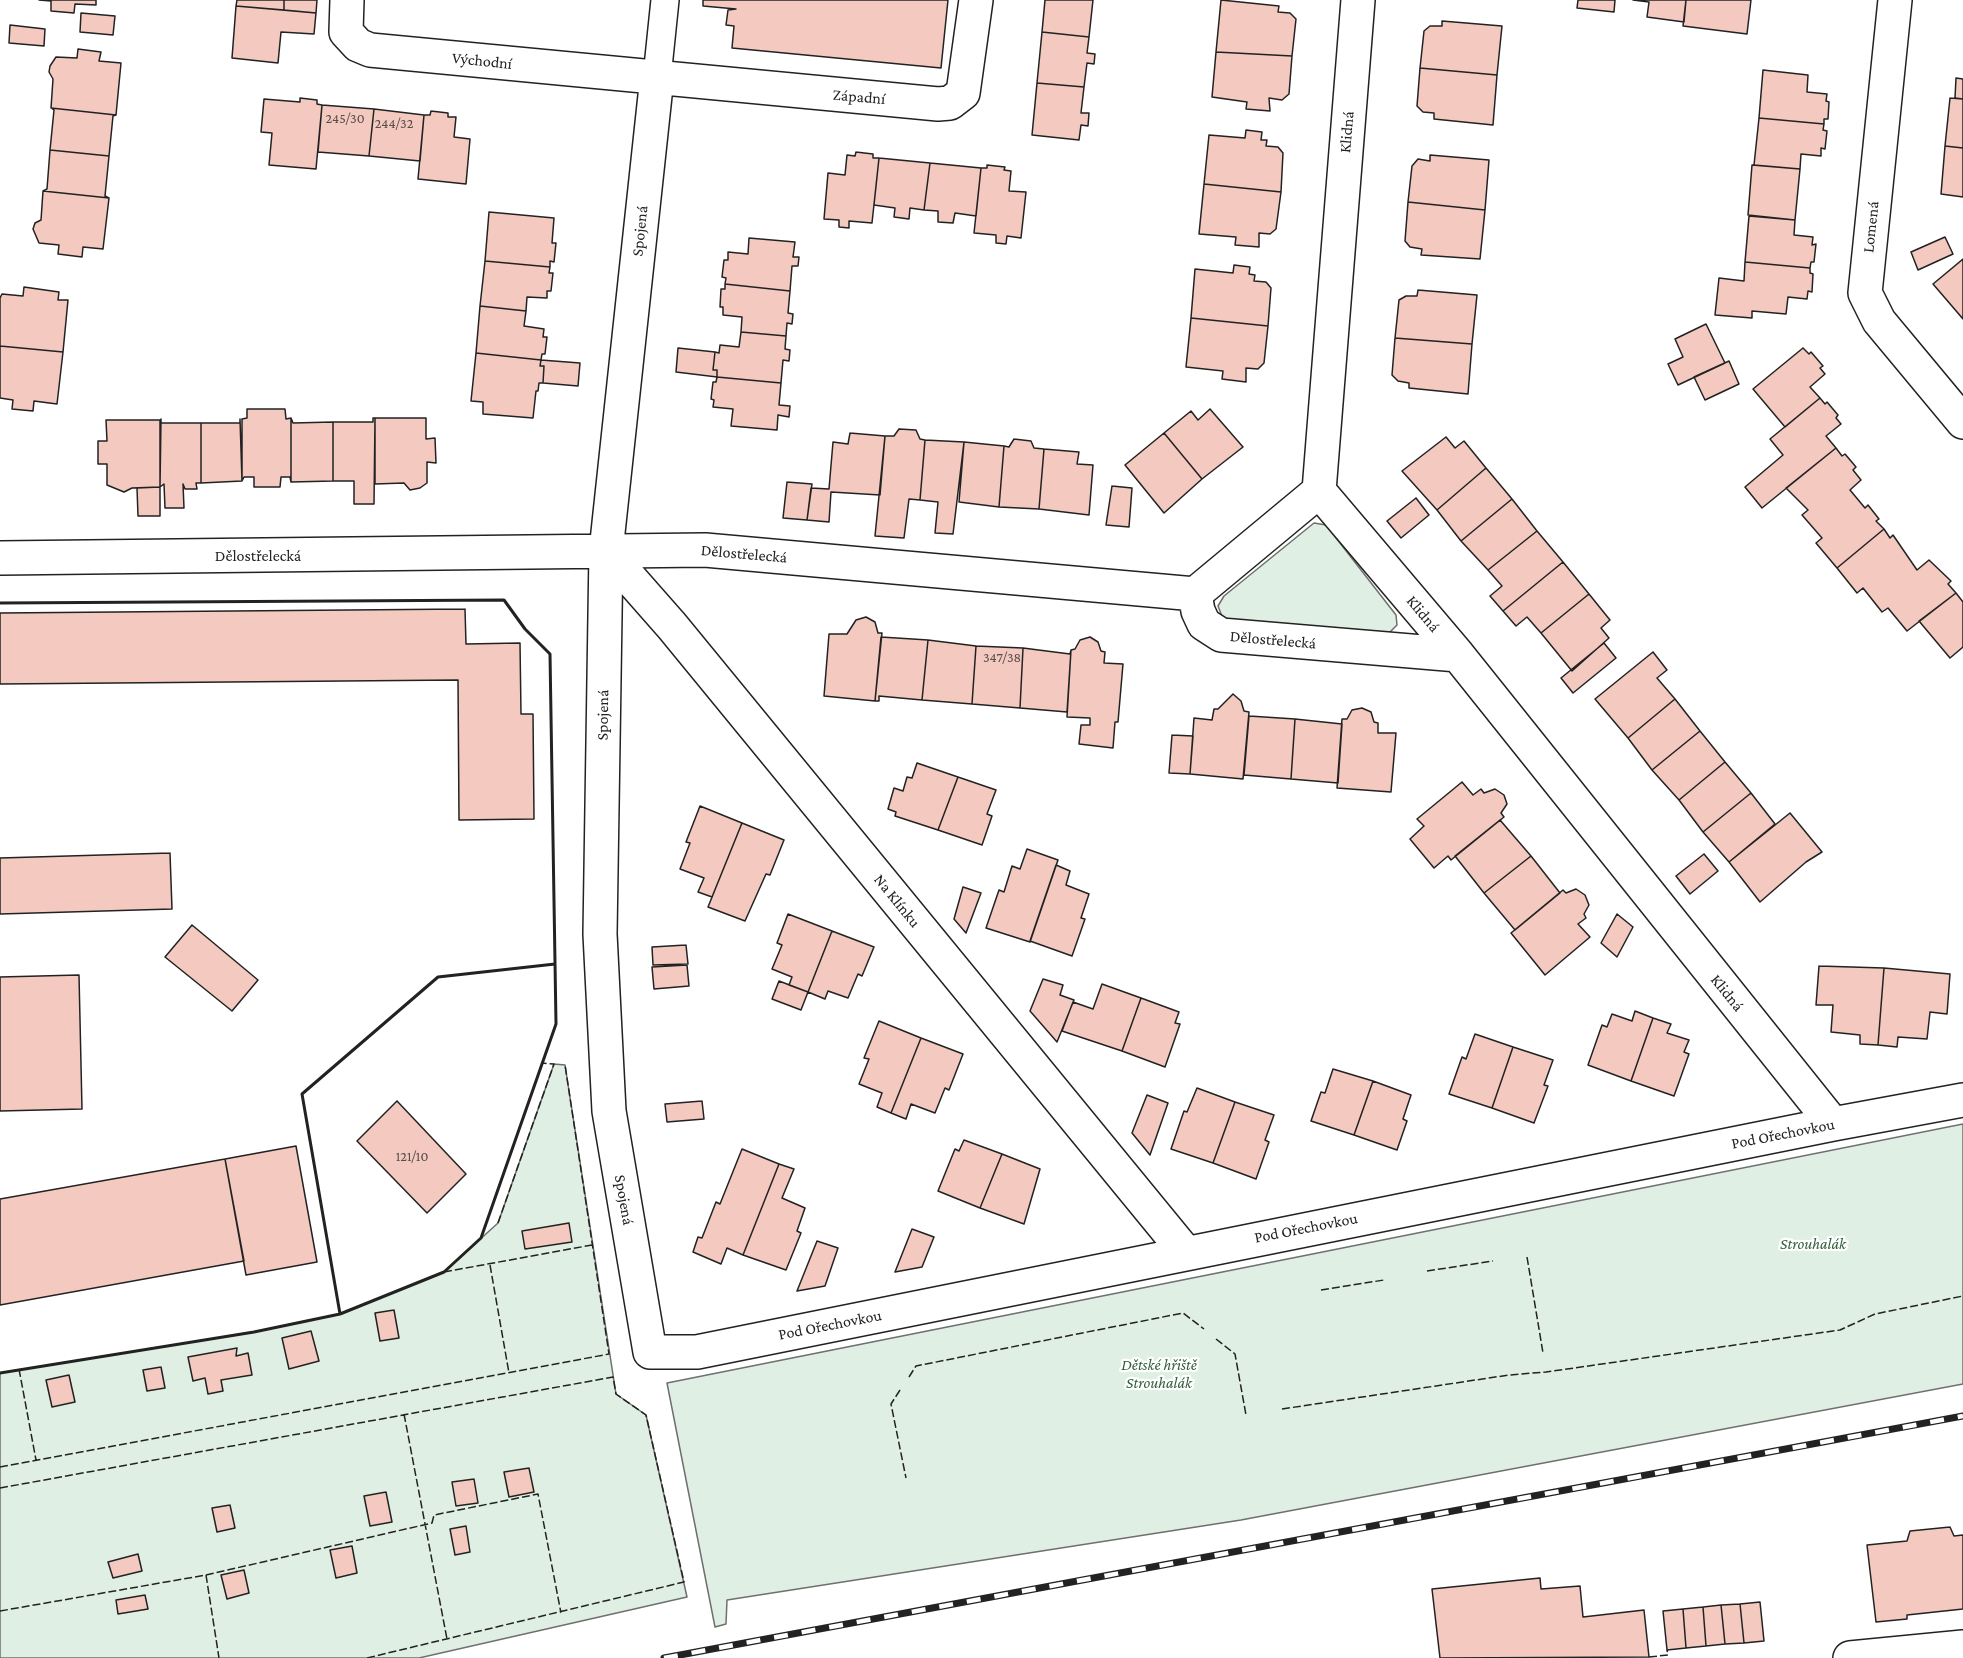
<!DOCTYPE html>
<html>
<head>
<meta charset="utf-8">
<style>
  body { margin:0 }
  canvas { display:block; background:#fff }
</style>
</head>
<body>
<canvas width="1963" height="1658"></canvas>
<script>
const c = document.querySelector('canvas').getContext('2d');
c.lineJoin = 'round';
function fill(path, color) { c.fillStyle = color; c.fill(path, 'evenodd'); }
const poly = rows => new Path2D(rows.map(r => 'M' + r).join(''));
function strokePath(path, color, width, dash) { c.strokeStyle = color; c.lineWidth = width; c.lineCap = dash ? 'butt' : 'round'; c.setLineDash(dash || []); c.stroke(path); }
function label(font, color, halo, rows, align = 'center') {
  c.font = font + ' "Crimson Pro",serif'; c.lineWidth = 4.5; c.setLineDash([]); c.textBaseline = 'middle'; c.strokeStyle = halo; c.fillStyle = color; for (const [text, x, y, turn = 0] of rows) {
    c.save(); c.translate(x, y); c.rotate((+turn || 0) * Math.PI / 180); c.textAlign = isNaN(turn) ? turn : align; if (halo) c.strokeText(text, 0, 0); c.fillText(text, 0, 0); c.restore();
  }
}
const green = poly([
  [1314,523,1326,525,1396,615,1397,625,1390,632,1379,635,1223,619,1218,606,1224,596,1314,523],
  [554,1064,565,1065,616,1394,646,1415,687,1597,419,1658,0,1658,0,1373,254,1332,340,1314,444,1272,498,1223,554,1064],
  [1963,1124,1963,1384,1241,1520,727,1600,726,1624,715,1627,667,1383,1963,1124]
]);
fill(green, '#e0efe3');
strokePath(green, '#6f6f6f', 1.5);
const building = poly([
  [39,0,96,0,96,5,75,4,74,13,51,11,51,1,39,0],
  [237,0,284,0,284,10,236,6,237,0],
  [284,0,317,0,316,13,284,10,284,0],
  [703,0,948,0,941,68,732,48,734,26,726,25,728,10,736,9,703,6,703,0],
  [1045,0,1093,0,1089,37,1042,32,1045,0],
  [1221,0,1279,6,1278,12,1290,13,1296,19,1292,56,1216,52,1221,0],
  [1578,0,1615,0,1614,12,1577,8,1578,0],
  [1633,0,1686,0,1684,22,1647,17,1649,2,1633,0],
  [1686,0,1751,0,1747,34,1683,26,1686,0],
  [236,6,316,13,314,34,281,32,278,63,232,58,236,6],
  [81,13,115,16,113,35,80,32,81,13],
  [1442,21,1502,26,1497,75,1420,68,1424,31,1430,26,1442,26,1442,21],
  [10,25,45,29,44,46,9,43,10,25],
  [1042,32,1089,37,1087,53,1095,54,1094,64,1087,63,1084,87,1037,83,1042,32],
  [78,49,101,52,99,61,121,63,116,115,51,108,53,79,49,72,50,66,56,57,77,58,78,49],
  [1216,52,1292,56,1289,94,1282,100,1269,98,1270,111,1246,109,1247,102,1212,97,1216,52],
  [1420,68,1497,75,1493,125,1434,119,1434,113,1423,112,1417,106,1420,68],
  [1763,70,1808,75,1807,92,1827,94,1826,101,1829,102,1828,119,1824,119,1824,124,1759,118,1763,70],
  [1956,78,1963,79,1963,99,1955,98,1956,78],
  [1037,83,1084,87,1081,113,1089,113,1088,126,1081,125,1079,140,1032,135,1037,83],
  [300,98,317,100,317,104,322,105,316,169,269,165,272,133,261,132,264,99,300,102,300,98],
  [1950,98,1963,99,1963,148,1945,146,1950,98],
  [322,105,374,109,369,156,318,152,322,105],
  [51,108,116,115,113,116,109,156,50,150,54,110,51,108],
  [374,109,424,115,420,161,369,156,374,109],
  [431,111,448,113,448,117,456,117,454,137,470,139,466,184,418,179,424,115,430,115,431,111],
  [1759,118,1824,124,1823,130,1827,131,1825,149,1821,148,1821,156,1801,154,1800,169,1754,165,1759,118],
  [1246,130,1262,132,1261,140,1267,140,1266,146,1278,147,1283,153,1281,192,1204,184,1209,135,1245,138,1246,130],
  [1945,146,1963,148,1963,197,1941,194,1945,146],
  [50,150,109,156,105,196,109,198,43,191,47,189,50,150],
  [856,152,873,154,873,158,879,158,872,223,849,221,849,228,839,227,839,220,824,219,828,173,845,175,847,155,855,156,856,152],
  [1430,155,1489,160,1485,210,1408,202,1412,166,1418,159,1430,161,1430,155],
  [879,158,930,163,924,210,910,208,909,219,894,217,895,208,874,205,879,158],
  [930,163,981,168,976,216,955,213,953,223,938,222,938,211,924,210,930,163],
  [987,165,1005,167,1004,170,1011,171,1009,191,1026,192,1021,238,1007,236,1006,244,996,243,996,235,974,233,981,168,987,168,987,165],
  [1752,165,1800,169,1795,220,1748,215,1752,165],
  [1204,184,1281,192,1276,229,1270,234,1259,233,1259,247,1235,245,1236,237,1199,234,1204,184],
  [43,191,109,198,103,249,83,247,82,257,58,254,59,245,39,243,33,229,35,223,41,220,43,191],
  [1408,202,1485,210,1480,259,1421,255,1422,249,1410,247,1405,241,1408,202],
  [489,212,554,218,552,243,556,243,554,262,550,261,550,267,485,261,489,212],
  [1749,216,1795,220,1794,235,1813,237,1812,245,1816,244,1814,262,1811,262,1810,268,1745,262,1749,216],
  [1945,237,1953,254,1918,270,1911,252,1945,237],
  [749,238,795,242,793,257,799,257,798,266,792,266,790,291,725,284,726,278,722,277,724,260,728,260,728,252,748,254,749,238],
  [1963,259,1963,319,1933,284,1963,259],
  [485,261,550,267,549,273,553,273,551,291,547,291,547,298,527,297,526,311,480,306,485,261],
  [1745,262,1810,268,1810,273,1813,274,1812,292,1808,291,1807,299,1788,297,1786,314,1752,311,1752,318,1715,315,1719,278,1744,281,1745,262],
  [1234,265,1250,267,1249,274,1255,275,1254,281,1266,282,1271,288,1268,326,1191,318,1195,269,1233,273,1234,265],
  [725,284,790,291,788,313,793,314,792,324,787,323,786,336,741,332,742,317,723,315,723,307,720,307,721,289,725,289,725,284],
  [24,287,59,292,58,300,68,300,63,352,0,346,0,298,2,294,23,296,24,287],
  [1418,290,1477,295,1472,344,1395,338,1399,300,1406,296,1417,296,1418,290],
  [480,306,526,311,524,326,544,329,543,337,547,337,545,354,542,354,541,360,476,353,480,306],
  [1191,318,1268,326,1264,363,1258,369,1246,368,1246,382,1222,379,1223,371,1186,367,1191,318],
  [1706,324,1725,363,1678,385,1668,364,1683,357,1675,339,1706,324],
  [741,332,786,336,785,349,790,350,789,361,783,360,781,383,717,377,717,370,713,370,715,352,719,353,720,345,739,347,741,332],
  [1395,338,1472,344,1468,394,1409,388,1409,383,1398,381,1392,375,1395,338],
  [0,346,63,352,57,404,34,401,33,411,12,409,13,400,0,398,0,346],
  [678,348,715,352,713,370,717,370,717,377,676,372,678,348],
  [1803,348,1809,354,1811,352,1823,366,1820,368,1825,374,1810,387,1820,398,1785,427,1753,389,1803,348],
  [476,353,541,360,540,366,544,366,543,383,539,383,538,391,536,391,533,418,483,414,483,402,471,401,476,353],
  [541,360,580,363,578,386,543,383,544,366,540,366,541,360],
  [1729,361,1739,384,1705,400,1694,377,1729,361],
  [717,377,781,383,779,405,790,406,789,417,778,415,777,430,731,426,733,409,713,407,714,400,711,399,713,382,716,382,717,377],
  [1820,398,1825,404,1827,402,1838,415,1836,418,1841,424,1826,436,1836,448,1762,508,1745,487,1783,455,1770,439,1820,398],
  [247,409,285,409,286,419,291,418,291,482,290,477,281,477,280,487,254,487,254,477,244,477,242,481,242,419,247,418,247,409],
  [1210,409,1243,447,1202,479,1164,433,1191,411,1198,420,1210,409],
  [291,418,293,423,333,422,333,481,291,482,291,418],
  [373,418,375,418,374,504,354,504,354,481,333,481,333,422,373,422,373,418],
  [375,418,426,418,426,439,435,438,436,463,427,462,427,483,420,488,410,490,404,483,375,484,375,418],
  [161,419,161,423,201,423,201,483,196,483,197,489,185,489,183,484,184,508,165,508,164,484,160,487,161,419],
  [240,419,242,481,201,483,201,423,240,423,240,419],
  [106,420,160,420,160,487,132,488,124,492,107,485,107,464,98,464,98,441,107,441,106,420],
  [899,429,916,430,920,439,925,440,920,500,909,499,904,538,875,536,885,436,894,436,899,429],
  [850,433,885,436,880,495,831,492,829,522,807,520,811,488,829,489,833,442,848,444,850,433],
  [1164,433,1202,479,1164,513,1125,465,1164,433],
  [1446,437,1455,448,1464,441,1486,468,1437,510,1402,471,1446,437],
  [1014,439,1031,441,1034,448,1044,449,1039,509,999,507,1004,446,1009,447,1014,439],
  [925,440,964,442,953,534,935,533,938,502,920,500,925,440],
  [964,442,1004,446,999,507,959,502,964,442],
  [1836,448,1842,456,1845,454,1856,467,1853,470,1861,480,1850,490,1865,508,1868,505,1879,519,1876,521,1884,529,1837,568,1816,543,1822,538,1802,515,1808,510,1786,488,1836,448],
  [1044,449,1079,452,1077,464,1093,465,1089,515,1039,509,1044,449],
  [1486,468,1512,499,1461,541,1437,510,1486,468],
  [787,482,812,484,807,520,783,518,787,482],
  [1112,486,1132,488,1129,527,1106,525,1112,486],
  [160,487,160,516,138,516,137,488,160,487],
  [1416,498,1429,515,1401,538,1387,521,1416,498],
  [1512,499,1537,531,1488,570,1461,541,1512,499],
  [1884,529,1890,538,1893,535,1917,570,1929,560,1951,581,1948,584,1956,593,1907,631,1888,608,1882,612,1863,588,1857,593,1837,568,1884,529],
  [1537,531,1563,562,1503,611,1490,596,1502,586,1488,570,1537,531],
  [1563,562,1589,594,1541,633,1527,617,1516,626,1503,611,1563,562],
  [1956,593,1963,602,1963,647,1950,658,1919,621,1956,593],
  [1589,594,1610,620,1601,628,1609,638,1572,671,1541,633,1589,594],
  [465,609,466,644,520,643,521,714,533,714,534,819,459,820,458,680,0,684,0,613,465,609],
  [866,617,875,622,878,633,882,633,875,701,824,696,829,634,847,634,856,620,866,617],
  [881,637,928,640,922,700,879,696,879,701,875,701,881,637],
  [1090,637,1098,642,1101,651,1105,652,1104,663,1123,664,1118,722,1115,722,1113,748,1079,744,1081,725,1090,725,1090,718,1067,717,1071,650,1075,649,1080,640,1090,637],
  [928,640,976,646,972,704,922,700,928,640],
  [1604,643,1616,658,1573,693,1561,678,1604,643],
  [976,646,1023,648,1020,708,972,704,976,646],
  [1023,648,1070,654,1071,650,1067,712,1020,708,1023,648],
  [1653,652,1667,670,1657,678,1675,699,1628,738,1595,699,1653,652],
  [1233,694,1241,701,1244,711,1249,712,1243,779,1190,774,1194,718,1212,720,1214,709,1218,709,1233,694],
  [1675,699,1700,731,1652,770,1628,738,1675,699],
  [1362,708,1371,712,1374,722,1378,723,1378,733,1396,733,1391,792,1337,788,1342,719,1347,719,1352,710,1362,708],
  [1249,716,1295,719,1291,779,1244,775,1249,716],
  [1295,719,1342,724,1338,783,1291,779,1295,719],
  [1700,731,1725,762,1679,800,1652,770,1700,731],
  [1172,735,1193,736,1190,774,1169,773,1172,735],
  [1725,762,1751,793,1703,832,1679,800,1725,762],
  [917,763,958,777,938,830,895,816,896,812,888,809,894,788,903,791,907,777,912,778,917,763],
  [958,777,996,790,987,814,992,816,982,845,938,830,958,777],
  [1462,782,1473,795,1481,789,1484,793,1495,789,1504,795,1507,804,1501,813,1504,817,1451,860,1448,856,1434,868,1410,839,1424,826,1417,819,1462,782],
  [1751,793,1775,824,1729,862,1703,832,1751,793],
  [700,806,742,823,712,897,698,892,704,878,680,869,690,843,686,842,700,806],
  [1790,813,1822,852,1806,862,1760,902,1729,862,1790,813],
  [1500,820,1531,856,1484,893,1455,856,1500,820],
  [742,823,784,840,770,875,766,874,745,921,708,907,742,823],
  [1027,849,1058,860,1030,942,986,928,999,890,1004,892,1012,866,1020,869,1027,849],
  [170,853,172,909,0,914,0,858,170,853],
  [1704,854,1718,871,1690,894,1676,876,1704,854],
  [1531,856,1560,893,1515,930,1484,893,1531,856],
  [1056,865,1070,871,1066,885,1089,894,1081,918,1085,919,1072,956,1030,941,1056,865],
  [963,887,981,893,966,933,954,919,963,887],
  [1576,889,1585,895,1589,905,1584,914,1586,918,1578,924,1590,937,1545,975,1511,933,1563,890,1566,893,1576,889],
  [788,914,832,931,808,992,789,985,792,977,772,969,782,945,777,943,788,914],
  [1617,914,1633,927,1617,957,1601,943,1617,914],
  [192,925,258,980,232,1011,165,957,192,925],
  [832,931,874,947,862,976,858,974,848,998,828,991,825,999,808,992,832,931],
  [686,945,688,964,653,965,652,947,686,945],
  [687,965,689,986,654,989,652,967,687,965],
  [1819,966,1884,968,1878,1045,1860,1044,1860,1035,1831,1032,1833,1005,1816,1005,1819,966],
  [1884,968,1950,974,1947,1014,1930,1012,1927,1039,1898,1037,1897,1047,1878,1045,1884,968],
  [79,975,82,1109,0,1111,0,977,79,975],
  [1043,979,1063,985,1060,995,1074,1000,1057,1042,1030,1011,1043,979],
  [779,981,808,992,801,1010,772,999,779,981],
  [1102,984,1141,998,1122,1051,1062,1031,1073,1002,1093,1009,1102,984],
  [1141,998,1179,1012,1175,1023,1180,1024,1165,1067,1122,1051,1141,998],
  [1635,1011,1653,1018,1631,1081,1588,1065,1602,1025,1607,1027,1612,1014,1632,1021,1635,1011],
  [1653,1018,1671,1024,1667,1033,1689,1040,1684,1052,1689,1054,1674,1096,1631,1081,1653,1018],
  [879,1021,921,1038,891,1113,877,1107,882,1093,859,1084,869,1059,864,1058,879,1021],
  [1475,1034,1513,1047,1492,1108,1449,1094,1462,1057,1466,1059,1475,1034],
  [921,1038,963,1054,949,1090,945,1088,935,1113,911,1104,906,1119,891,1113,921,1038],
  [1513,1047,1553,1060,1544,1085,1548,1086,1534,1123,1492,1108,1513,1047],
  [1333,1069,1373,1081,1354,1135,1311,1121,1321,1092,1325,1093,1333,1069],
  [1373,1081,1411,1095,1403,1119,1407,1121,1397,1150,1354,1135,1373,1081],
  [1197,1088,1235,1102,1213,1163,1171,1149,1184,1111,1187,1112,1197,1088],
  [1147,1095,1168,1103,1150,1155,1132,1133,1147,1095],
  [397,1101,466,1174,427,1213,357,1141,397,1101],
  [702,1101,704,1119,667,1122,665,1104,702,1101],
  [1235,1102,1274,1115,1265,1140,1269,1142,1256,1179,1213,1163,1235,1102],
  [964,1140,1002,1154,980,1208,938,1191,955,1149,959,1151,964,1140],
  [296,1146,317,1262,246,1275,225,1159,296,1146],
  [742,1149,779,1164,743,1255,727,1248,721,1264,693,1252,698,1237,702,1238,716,1202,720,1204,742,1149],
  [1002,1154,1040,1169,1024,1224,980,1208,1002,1154],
  [225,1159,244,1261,0,1305,0,1199,225,1159],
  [779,1164,794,1169,782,1198,805,1208,797,1231,801,1233,786,1270,743,1255,779,1164],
  [569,1223,572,1242,525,1249,522,1231,569,1223],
  [912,1229,934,1237,922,1267,895,1272,912,1229],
  [817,1241,838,1248,825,1286,797,1291,817,1241],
  [394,1310,399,1338,380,1341,375,1313,394,1310],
  [311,1331,319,1361,289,1369,282,1338,311,1331],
  [237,1348,236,1356,248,1353,252,1375,221,1380,223,1391,208,1394,205,1378,193,1381,188,1357,237,1348],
  [161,1367,165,1388,147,1391,143,1370,161,1367],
  [69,1375,75,1402,52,1407,46,1380,69,1375],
  [529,1468,534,1492,509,1497,504,1472,529,1468],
  [474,1479,478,1503,456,1506,452,1482,474,1479],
  [386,1492,392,1522,370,1526,364,1496,386,1492],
  [230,1505,235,1528,217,1532,212,1508,230,1505],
  [466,1526,470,1552,455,1555,450,1529,466,1526],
  [1950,1527,1954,1536,1963,1535,1963,1609,1907,1615,1907,1619,1876,1622,1867,1545,1907,1541,1910,1531,1950,1527],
  [352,1546,357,1573,336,1578,330,1550,352,1546],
  [138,1554,142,1571,113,1578,108,1562,138,1554],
  [244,1570,249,1593,227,1599,221,1575,244,1570],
  [1540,1578,1541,1589,1580,1586,1583,1617,1644,1610,1649,1657,1440,1658,1432,1589,1540,1578],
  [145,1595,148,1609,118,1614,116,1600,145,1595],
  [1760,1602,1764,1641,1744,1643,1740,1604,1760,1602],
  [1740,1604,1744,1643,1725,1644,1721,1605,1740,1604],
  [1721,1605,1725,1644,1706,1646,1703,1607,1721,1605],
  [1703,1607,1706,1646,1686,1648,1683,1609,1703,1607],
  [1683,1609,1686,1648,1667,1650,1663,1611,1683,1609]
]);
fill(building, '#f3c9c0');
strokePath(building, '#222', 1.5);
const pedestrian = poly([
  [657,77,665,0]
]);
const minor = poly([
  [347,0,346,32,358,45,370,50,938,104,950,103,963,93,976,0],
  [1358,0,1319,491,1458,655,1833,1124],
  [1895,0,1865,293,1879,321,1963,422],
  [657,77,606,551,600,934,609,1111,650,1352,697,1352,1833,1124,1963,1100],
  [606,551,672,626,1186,1253],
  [0,558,705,550,1195,594],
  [1195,594,1198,611,1204,624,1221,635,1458,655],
  [1195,594,1319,491],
  [1850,1658,1963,1647]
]);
strokePath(pedestrian, '#222', 30);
strokePath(minor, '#222', 36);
strokePath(pedestrian, '#fff', 27);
strokePath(minor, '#fff', 33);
const rail = poly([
  [664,1658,1963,1416]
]);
strokePath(rail, '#222', 7);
strokePath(rail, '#fff', 4.5, [14]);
strokePath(poly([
  [498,1223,554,1064,542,1063],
  [1527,1257,1543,1353],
  [490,1265,509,1373],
  [1427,1271,1493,1261],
  [444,1272,592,1245],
  [1321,1290,1384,1280],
  [1216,1339,1235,1354,1246,1415],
  [19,1369,36,1460],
  [909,1377,916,1366,1183,1313,1204,1329],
  [900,1390,891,1404,906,1478],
  [1282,1409,1509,1375,1546,1372,1840,1330,1875,1314,1963,1296],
  [404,1414,447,1639],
  [0,1467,609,1354,565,1065],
  [0,1488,613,1377,616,1394,646,1415,684,1582,367,1658],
  [206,1575,219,1658],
  [0,1611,206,1575,432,1523,434,1515,538,1494,561,1613],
  [1649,1657,1668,1655,1667,1650]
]), '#222', 1.5, [8, 3]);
strokePath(poly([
  [0,603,504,600,525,629,550,654,556,1024,481,1238,444,1272,340,1314,254,1332,0,1373],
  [340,1314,302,1094,438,977,555,964]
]), '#222', 3);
label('14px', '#564c4a', null, [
  ["245/30",345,119],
  ["244/32",394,124],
  ["347/38",1002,658],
  ["121/10",412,1157]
]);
label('16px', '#222', '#fff', [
  ["Východní",482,61,6],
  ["Západní",859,97,5],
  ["Klidná",1347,132,-85],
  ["Lomená",1871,227,-84],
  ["Spojená",640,231,-84],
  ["Dělostřelecká",744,554,5],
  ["Dělostřelecká",258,556],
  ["Klidná",1423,614,50],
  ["Dělostřelecká",1273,640,5],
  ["Spojená",603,715,-89],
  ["Na Klínku",897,901,51],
  ["Klidná",1727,993,51],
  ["Pod Ořechovkou",1783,1134,-11],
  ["Spojená",624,1200,80],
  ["Pod Ořechovkou",1306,1228,-11],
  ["Pod Ořechovkou",830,1325,-11]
]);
label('italic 16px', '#2f5e38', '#fff', [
  ["Strouhalák",1813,1244],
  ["Dětské hřiště",1159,1365],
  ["Strouhalák",1159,1383]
]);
</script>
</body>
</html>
